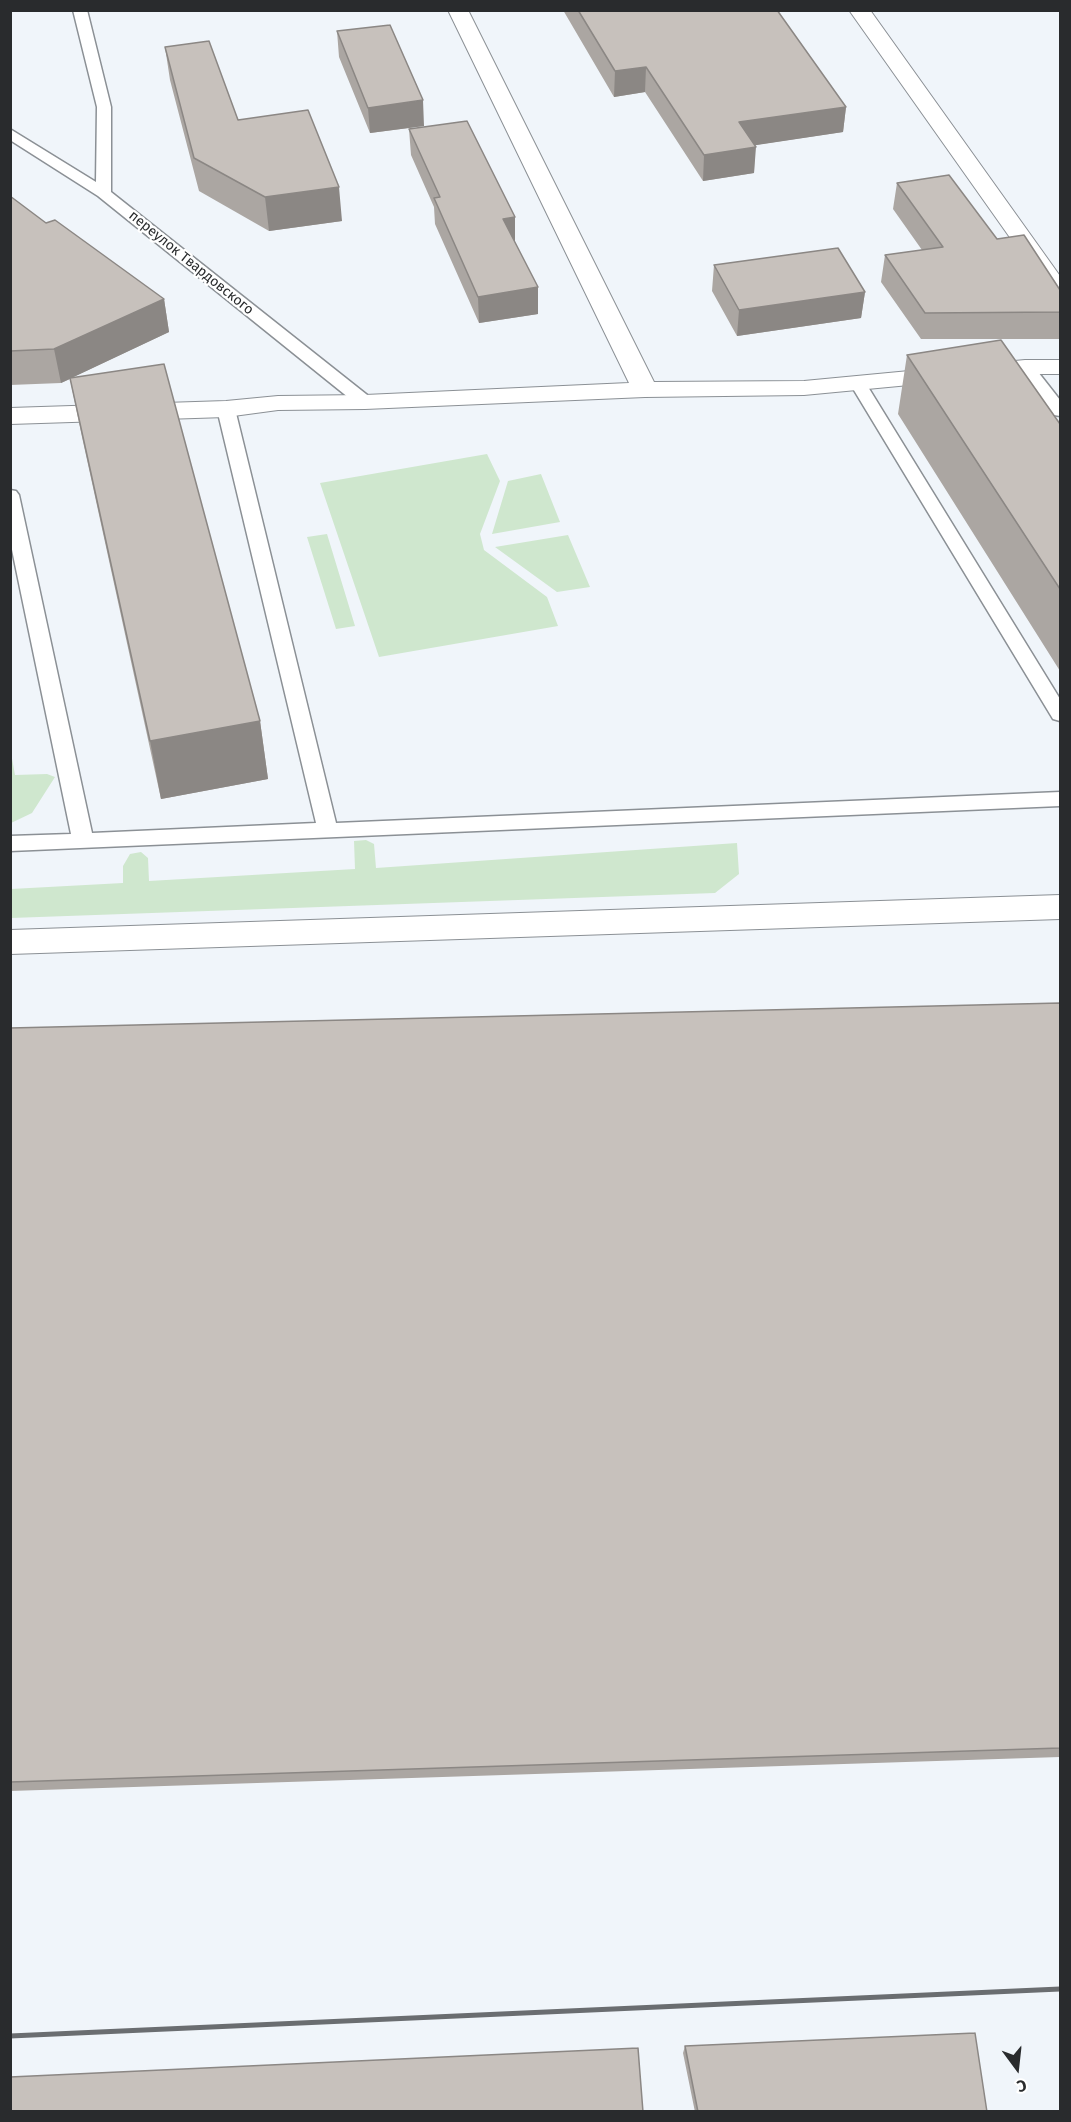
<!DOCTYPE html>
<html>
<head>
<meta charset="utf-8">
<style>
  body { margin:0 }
  #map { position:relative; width:1071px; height:2122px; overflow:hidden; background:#f0f5fa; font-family:"Fira Sans",sans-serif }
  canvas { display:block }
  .frame { position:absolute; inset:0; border:12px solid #292b2d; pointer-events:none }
  .north { position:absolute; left:987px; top:2038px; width:60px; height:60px; -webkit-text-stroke:4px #fff; paint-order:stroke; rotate:165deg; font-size:16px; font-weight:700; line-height:24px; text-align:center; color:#292b2d }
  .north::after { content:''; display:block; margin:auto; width:21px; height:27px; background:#292b2d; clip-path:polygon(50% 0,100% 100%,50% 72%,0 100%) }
</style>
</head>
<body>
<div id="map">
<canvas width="1071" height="2122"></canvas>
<div class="frame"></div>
<div class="north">С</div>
</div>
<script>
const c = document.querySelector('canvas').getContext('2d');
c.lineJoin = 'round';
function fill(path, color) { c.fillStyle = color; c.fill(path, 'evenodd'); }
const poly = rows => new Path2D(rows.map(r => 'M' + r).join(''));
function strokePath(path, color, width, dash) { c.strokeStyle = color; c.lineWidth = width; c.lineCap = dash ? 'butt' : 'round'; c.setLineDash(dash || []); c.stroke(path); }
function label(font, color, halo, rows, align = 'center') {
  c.font = font + ' "Fira Sans",sans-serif'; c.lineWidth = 4.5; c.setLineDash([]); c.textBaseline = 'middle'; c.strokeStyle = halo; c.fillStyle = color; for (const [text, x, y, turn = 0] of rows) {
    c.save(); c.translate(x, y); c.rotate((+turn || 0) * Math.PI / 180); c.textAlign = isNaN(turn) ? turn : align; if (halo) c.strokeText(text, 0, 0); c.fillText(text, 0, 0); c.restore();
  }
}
fill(poly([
  [487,454,500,481,480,534,484,550,547,597,558,626,379,657,320,483],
  [541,474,560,522,492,534,508,481],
  [327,534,355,626,336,629,307,537],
  [568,535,590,587,557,592,495,547],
  [11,753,15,775,47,774,55,777,32,813,11,823],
  [366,840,374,844,376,868,737,843,739,874,715,893,11,918,11,889,123,883,123,866,130,854,141,852,148,858,149,881,355,869,354,841]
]), '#cfe7ce');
const service = poly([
  [73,10,87,10,111,107,111,192,371,398,374,402,371,406,359,406,98,196,10,140,10,129,96,182,97,107,73,10],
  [1025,362,1031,363,1060,400,1060,416,1054,415,1017,367,1025,362],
  [857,377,865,382,1060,699,1060,721,1053,719,849,382,857,377],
  [226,404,232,405,235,409,336,823,1060,792,1060,806,10,851,10,836,71,834,10,540,10,490,16,491,19,495,92,833,316,823,217,409,220,405,226,404]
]);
const minor = poly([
  [448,10,468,10,654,382,804,381,1025,360,1060,360,1060,374,1025,374,804,395,645,397,365,409,278,410,226,417,10,424,10,408,226,401,278,396,365,395,629,383,448,10],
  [849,10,870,10,1060,276,1060,299,1052,297,849,10],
  [1060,895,1060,919,10,954,10,930,1060,895]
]);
strokePath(service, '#8b9095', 3);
strokePath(minor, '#8b9095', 2);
fill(service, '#fff');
fill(minor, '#fff');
strokePath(poly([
  [10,2036,1060,1989]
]), '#6a6d70', 5);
fill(poly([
  [563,10,777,10,846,107,843,132,755,145,754,173,703,181,645,92,614,97],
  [337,31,424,126,370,133,339,57],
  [165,47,238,120,342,221,269,231,199,191,170,80],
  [409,129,515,217,515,243,538,314,479,323,435,224,434,207,411,155],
  [897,183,997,239,1060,290,1060,339,921,339,881,282,885,255,922,250,893,209],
  [10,196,46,223,164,299,169,332,71,378,260,721,268,779,161,799,82,437,70,379,61,383,10,385],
  [714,265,865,292,861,318,737,336,712,291],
  [907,355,1060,424,1060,671,898,414],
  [1060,1003,1060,1757,10,1791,10,1028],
  [685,2046,987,2112,695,2112,683,2053]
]), '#aba6a2');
fill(poly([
  [646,67,645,92,614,97,615,71],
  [423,100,424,126,370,133,368,108],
  [846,107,843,132,737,148,739,122],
  [756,147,754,173,703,181,704,155],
  [339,187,342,221,269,231,265,197],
  [515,217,515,243,503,219],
  [538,287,538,314,479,323,478,297],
  [865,292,861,318,737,336,739,310],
  [164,299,169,332,61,383,54,349],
  [260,721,268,779,161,799,150,741]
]), '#8b8784');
const building = poly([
  [578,10,777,10,846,107,739,122,756,147,704,155,646,67,615,71,578,10],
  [390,25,423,100,368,108,337,31,390,25],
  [209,41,238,120,308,110,339,187,265,197,194,158,165,47,209,41],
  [467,121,515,217,503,219,538,287,478,297,434,198,440,197,409,129,467,121],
  [949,175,997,239,1024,235,1060,290,1060,312,925,313,885,255,943,247,897,183,949,175],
  [10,196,46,223,55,220,164,299,54,349,10,351,10,196],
  [838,248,865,292,739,310,714,265,838,248],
  [1001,340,1060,424,1060,589,907,355,1001,340],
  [164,364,260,721,150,741,70,378,164,364],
  [1060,1003,1060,1748,10,1782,10,1028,1060,1003],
  [975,2033,987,2112,698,2112,685,2046,975,2033],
  [638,2048,643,2112,10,2112,10,2077,638,2048]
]);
fill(building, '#c7c1bc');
strokePath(building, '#8b8784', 1.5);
label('14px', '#292b2d', '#fff', [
  ["переулок Твардовского",191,263,39]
]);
</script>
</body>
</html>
